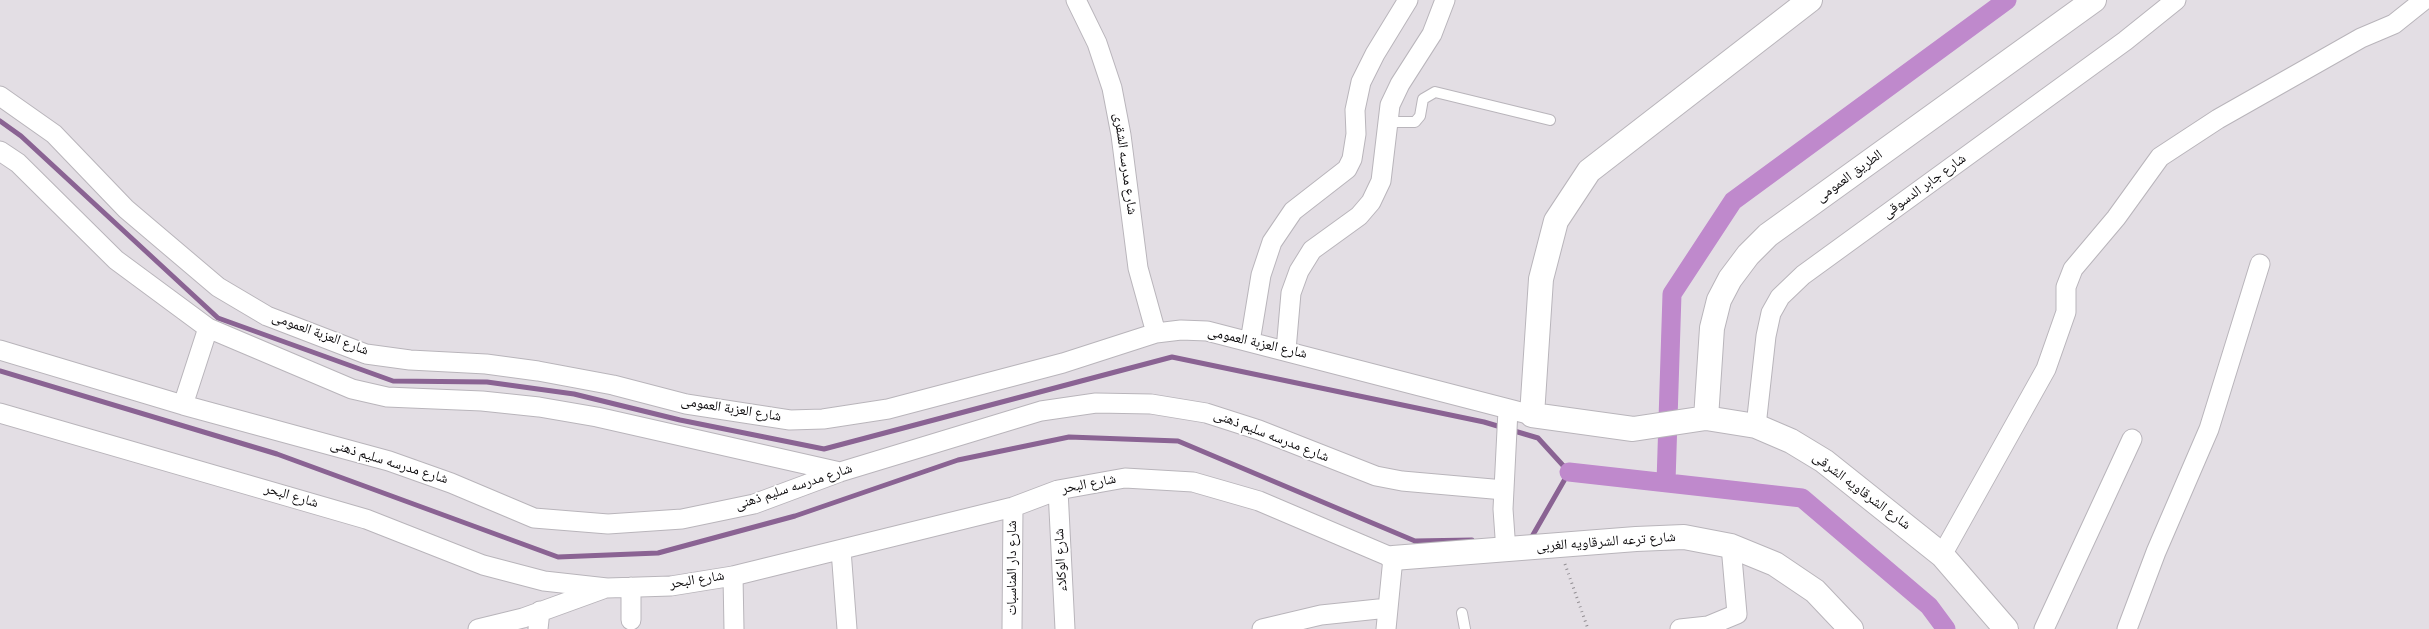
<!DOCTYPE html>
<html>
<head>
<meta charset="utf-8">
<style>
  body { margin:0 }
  canvas { display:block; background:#e3dee4 }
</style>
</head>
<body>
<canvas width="2429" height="629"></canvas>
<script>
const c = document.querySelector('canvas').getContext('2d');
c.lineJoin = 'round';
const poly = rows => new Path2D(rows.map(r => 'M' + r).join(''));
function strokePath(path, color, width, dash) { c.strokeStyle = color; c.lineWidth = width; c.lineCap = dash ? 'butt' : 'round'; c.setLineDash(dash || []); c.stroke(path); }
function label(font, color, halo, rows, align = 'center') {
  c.font = font + ' Overpass,"Noto Naskh Arabic",sans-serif'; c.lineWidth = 4; c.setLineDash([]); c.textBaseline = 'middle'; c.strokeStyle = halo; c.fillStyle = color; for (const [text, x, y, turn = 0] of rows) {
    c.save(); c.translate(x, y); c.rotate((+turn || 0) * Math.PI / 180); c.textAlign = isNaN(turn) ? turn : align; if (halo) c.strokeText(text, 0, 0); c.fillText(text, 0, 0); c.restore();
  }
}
strokePath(poly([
  [0,121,21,136,218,318,393,381,487,382,574,394,680,420,824,449,1172,357,1484,422,1538,438,1569,472,1530,540],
  [0,371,277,454,558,557,658,553,795,516,958,460,1069,437,1178,441,1415,541,1472,540]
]), '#8a6393', 5);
strokePath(poly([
  [1569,472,1802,498,1929,606,1946,629],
  [1666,482,1672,294,1733,201,2007,0]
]), '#bf89cc', 19);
const service = poly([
  [1386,122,1415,122,1420,116,1423,99,1435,92,1550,120],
  [1462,613,1465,629]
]);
const minor = poly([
  [1076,0,1097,43,1112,88,1121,135,1138,268,1156,333],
  [0,96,54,134,126,209,218,287,267,316,366,354,410,360,486,364,538,371,613,385,686,404,790,420,823,419,888,409,1063,363,1156,333,1181,330,1207,331,1532,415],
  [0,151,18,163,116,260,208,328,352,389,387,397,482,401,539,407,597,417,840,472],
  [1250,342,1261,275,1272,242,1293,211,1347,169,1352,159,1356,134,1355,110,1361,82,1375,54,1408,0],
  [0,350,183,405,389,461,451,483,534,518,608,524,682,519,754,504,840,472,1041,411,1096,403,1151,404,1206,413,1259,430,1376,476,1402,481,1504,490],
  [1286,350,1291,293,1299,271,1312,250,1359,216,1371,202,1381,181,1390,105,1400,84,1432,34,1445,0],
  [183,405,208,328],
  [0,413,366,519,483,565,544,581,607,588,671,586,733,576,1013,507,1058,490,1125,478,1193,482,1259,501,1393,558,1386,629],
  [1756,426,1766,336,1771,313,1780,297,1803,275,2125,41,2176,0],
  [1058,490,1065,629],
  [841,550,847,629],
  [1506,551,1503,509,1508,410],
  [1942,555,2046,369,2066,312,2066,287,2073,269,2116,218,2160,157,2218,119,2361,38,2394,24,2424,0],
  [733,576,734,629],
  [631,620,631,587],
  [478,629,523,618,603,589],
  [538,629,540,611],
  [1012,629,1013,507],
  [1262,629,1321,615,1388,608],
  [1680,629,1708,626,1737,614,1731,546],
  [2044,629,2132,439],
  [2127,629,2156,552,2209,429,2260,264]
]);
const tertiary = poly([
  [1810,0,1589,171,1556,221,1541,279,1532,415,1633,429,1706,418,1756,426,1791,441,1824,461,1942,555,2006,629],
  [1706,418,1712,328,1719,300,1730,279,1748,255,1768,235,2094,0],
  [1393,558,1636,539,1684,537,1731,546,1775,564,1815,591,1851,629]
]);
strokePath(service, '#b9b5bb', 12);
strokePath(minor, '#b9b5bb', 21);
strokePath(tertiary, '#b9b5bb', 26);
strokePath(poly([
  [1565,564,1588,629]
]), '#928e93', 3, [1, 4]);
strokePath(service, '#fff', 10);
strokePath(minor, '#fff', 19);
strokePath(tertiary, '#fff', 24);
label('14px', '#0d0b0d', '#fff', [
  ["شارع مدرسه الشقرى",1124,164,82],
  ["الطريق العمومى",1850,177,-36],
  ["شارع جابر الدسوقى",1925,187,-36],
  ["شارع العزبة العمومى",320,335,20],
  ["شارع العزبة العمومى",1257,344,13],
  ["شارع العزبة العمومى",731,410,9],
  ["شارع مدرسه سليم ذهنى",1271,437,21],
  ["شارع مدرسه سليم ذهنى",389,463,17],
  ["شارع البحر",1089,485,-11],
  ["شارع مدرسه سليم ذهنى",794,488,-18],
  ["شارع الشرقاويه الشرقى",1861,492,37],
  ["شارع البحر",291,497,16],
  ["شارع ترعه الشرقاويه الغربى",1606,543,-4],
  ["شارع الوكلاء",1062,560,-93],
  ["شارع دار المناسبات",1013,568,-90],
  ["شارع البحر",697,581,-9]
]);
</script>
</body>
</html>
